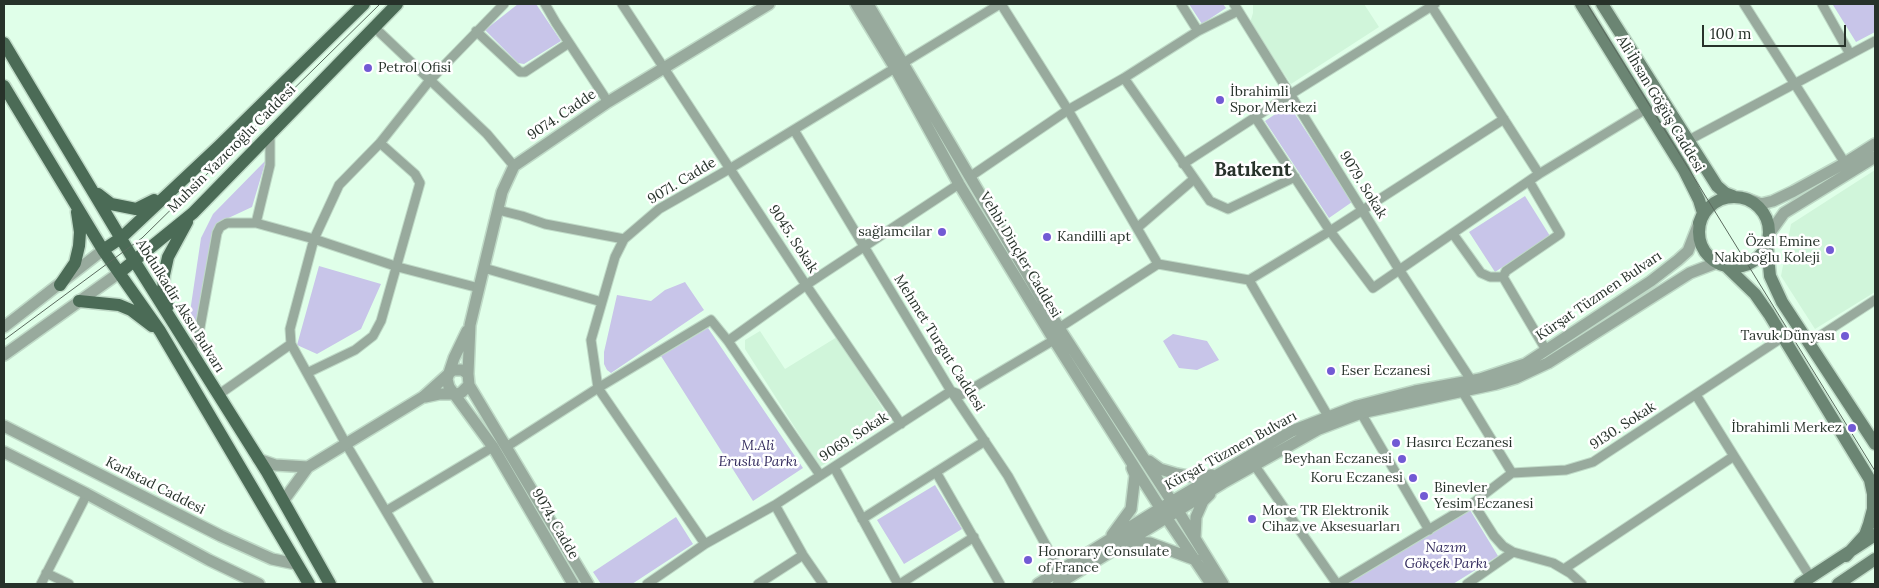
<!DOCTYPE html>
<html>
<head>
<meta charset="utf-8">
<style>
  body { margin:0 }
  #map { position:relative; width:1879px; height:588px; overflow:hidden; background:#e0ffe9; font-family:Lora,serif }
  canvas { display:block }
  .frame { position:absolute; inset:0; border:5px solid #27322a; pointer-events:none }
  .scale { position:absolute; left:1702px; top:25px; width:144px; height:22px; box-sizing:border-box; border:2px solid #27322a; border-top:0; padding-left:6px; font-size:15px; line-height:18px; white-space:nowrap; color:#27322a; -webkit-text-stroke:4px #fff; paint-order:stroke }
</style>
</head>
<body>
<div id="map">
<canvas width="1879" height="588"></canvas>
<div class="frame"></div>
<div class="scale">100 m</div>
</div>
<script>
const c = document.querySelector('canvas').getContext('2d');
c.lineJoin = 'round';
function fill(path, color) { c.fillStyle = color; c.fill(path, 'evenodd'); }
const poly = rows => new Path2D(rows.map(r => 'M' + r).join(''));
function strokePath(path, color, width, dash) { c.strokeStyle = color; c.lineWidth = width; c.lineCap = dash ? 'butt' : 'round'; c.setLineDash(dash || []); c.stroke(path); }
function label(font, color, halo, rows, align = 'center') {
  c.font = font + ' Lora,serif'; c.lineWidth = 5; c.setLineDash([]); c.textBaseline = 'middle'; c.strokeStyle = halo; c.fillStyle = color; for (const [text, x, y, turn = 0] of rows) {
    c.save(); c.translate(x, y); c.rotate((+turn || 0) * Math.PI / 180); c.textAlign = isNaN(turn) ? turn : align; if (halo) c.strokeText(text, 0, 0); c.fillText(text, 0, 0); c.restore();
  }
}
fill(poly([
  [1253,4,1364,4,1379,27,1291,84,1250,23,1253,13],
  [1875,170,1875,292,1815,329,1781,276,1791,224],
  [760,331,785,369,837,337,890,420,820,467,745,349,745,340]
]), '#d0f5da');
fill(poly([
  [518,4,536,4,561,41,524,64,518,63,485,30],
  [1189,4,1223,4,1226,8,1202,24],
  [1834,4,1875,4,1875,32,1856,42,1833,5],
  [1289,105,1352,202,1329,218,1265,121],
  [266,160,252,207,222,221,197,331,190,312,201,238,213,214],
  [1525,196,1550,236,1495,272,1469,232],
  [319,266,381,284,361,329,317,354,297,345],
  [685,282,704,310,611,373,607,370,604,364,604,352,617,295,651,301,665,290],
  [708,328,803,468,753,501,661,356],
  [1173,334,1207,341,1219,360,1197,370,1179,368,1163,341],
  [935,485,962,529,904,564,877,520],
  [1470,510,1498,556,1453,584,1346,584],
  [676,517,693,544,632,584,601,584,593,572]
]), '#c8c5e9');
const minor = poly([
  [545,4,556,23,608,102],
  [622,4,806,285,901,424],
  [1001,4,1068,110,1158,264],
  [1181,4,1198,31],
  [1234,4,1400,271,1471,380],
  [1430,4,1539,174],
  [1744,4,1845,163],
  [1822,4,1850,54],
  [374,27,487,134,514,166],
  [476,31,520,72,525,72,569,43],
  [1124,78,1210,201,1228,209,1295,177],
  [1255,117,1330,231,1373,288,1539,174,1646,109],
  [794,130,951,391,1008,476,1060,571],
  [270,133,270,165,256,223,314,239,398,267,479,288],
  [1687,141,1875,41],
  [1183,164,1291,94,1435,4],
  [971,176,1068,110,1124,78,1198,31,1238,11],
  [498,210,522,216,545,224,624,239],
  [1137,228,1194,179],
  [1453,234,1481,273,1490,277,1503,277,1546,350],
  [484,268,602,302],
  [1503,277,1506,271,1560,234,1529,181],
  [1249,280,1330,231,1504,119],
  [1249,280,1328,416],
  [1059,328,1158,264,1249,280],
  [728,341,806,285,959,184],
  [1809,343,1875,300],
  [191,352,199,333,217,233,220,227,227,223,256,223],
  [307,373,355,350,373,336,381,321,420,183,415,174,380,143],
  [1462,391,1512,473],
  [218,395,291,344],
  [1696,395,1734,456],
  [1361,413,1429,530],
  [506,447,598,388,711,320,728,341,820,475],
  [1255,466,1337,584],
  [834,467,898,584],
  [936,472,1000,584],
  [1473,503,1494,536,1503,546,1513,552,1553,563,1570,573,1582,584],
  [775,505,803,555,823,584],
  [386,511,493,447],
  [862,519,985,441],
  [705,544,598,388,591,340,615,257,624,239,659,209,731,168,1000,4],
  [1564,569,1734,456,1811,578],
  [46,573,69,584],
  [41,584,87,494],
  [429,584,346,444,307,373,291,344,290,329,314,239,339,185,380,143,430,80,504,4],
  [647,584,705,544,775,505,951,391,961,395,1054,340],
  [758,584,803,555],
  [900,584,974,537],
  [1338,584,1473,503,1512,473,1566,470,1593,462,1783,337],
  [1467,584,1513,552]
]);
const tertiary = poly([
  [856,4,895,68,959,184,1054,340,1166,517,1211,584],
  [868,4,1059,328,1178,511,1223,584],
  [1745,198,1761,204,1773,201,1794,191,1845,163,1875,144],
  [1769,234,1784,213,1875,157],
  [4,327,103,250],
  [467,331,454,358,447,379,449,387,493,447,573,584],
  [4,355,119,273],
  [425,397,439,394,458,394,462,392,469,385],
  [4,426,221,536,272,559,296,564],
  [4,452,87,494,209,560,259,584],
  [258,459,275,465,308,467],
  [1149,461,1160,469,1177,474,1198,478,1212,475],
  [284,500,308,467,423,397,453,370,462,370,468,374],
  [1112,535,1131,509,1135,475,1132,468],
  [1195,538,1196,517,1203,501,1210,494],
  [1124,546,1136,542,1150,543,1196,560],
  [588,584,469,385,468,374,470,325,502,192,514,166,608,102,769,4],
  [1038,584,1161,508,1292,431,1357,406,1415,391,1480,379,1525,364,1651,281,1678,260,1688,251,1699,223],
  [1058,584,1223,483,1319,429,1361,413,1496,384,1516,378,1548,363,1690,273,1716,263]
]);
const secondary = poly([
  [1581,4,1684,170,1699,200,1703,213,1699,223],
  [1602,4,1717,186,1725,193,1733,196],
  '1699 232a35 35 0 1 1 70 0a35 35 0 1 1-70 0Z',
  [1767,246,1770,276,1782,302,1875,444],
  [1727,267,1755,294,1769,314,1875,488],
  [1846,556,1865,535,1869,524,1873,509,1873,494,1870,480],
  [1800,584,1875,535],
  [1838,584,1875,559]
]);
const primary = poly([
  [4,43,135,262,267,472,330,584],
  [4,86,103,250,160,331,309,584],
  [98,194,111,204,136,209,154,200],
  [103,250,121,238,219,146,364,4],
  [119,273,193,213,397,4],
  [60,285,75,263,79,246,80,232,77,212],
  [79,301,119,305,131,310,152,326],
  [168,306,163,294,164,275,168,257,187,222]
]);
strokePath(minor, '#bfdac7', 11);
strokePath(tertiary, '#bfdac7', 14);
strokePath(secondary, '#bfdac7', 15);
strokePath(primary, '#bfdac7', 15);
strokePath(minor, '#98aa9d', 9);
strokePath(tertiary, '#98aa9d', 11);
strokePath(secondary, '#6b8573', 12);
strokePath(primary, '#4b6b56', 12);
strokePath(poly([
  [1587,4,1875,471],
  [4,340,142,238,380,4]
]), '#5a6a5e', 1);
for (const [x, y, r, color] of [
  [368,68,5,"#725ad4"],
  [1220,100,5,"#725ad4"],
  [942,232,5,"#725ad4"],
  [1047,237,5,"#725ad4"],
  [1830,250,5,"#725ad4"],
  [1845,336,5,"#725ad4"],
  [1331,371,5,"#725ad4"],
  [1852,428,5,"#725ad4"],
  [1396,443,5,"#725ad4"],
  [1402,459,5,"#725ad4"],
  [1413,478,5,"#725ad4"],
  [1424,496,5,"#725ad4"],
  [1252,519,5,"#725ad4"],
  [1028,560,5,"#725ad4"]
]) { const dot = new Path2D(); dot.arc(x, y, r, 0, 2 * Math.PI); c.fillStyle = color; c.fill(dot); strokePath(dot, '#fff', 2); }
label('14px', '#27322a', '#fff', [
  ["Petrol Ofisi",378,68],
  ["İbrahimli",1230,92],
  ["Spor Merkezi",1230,108],
  ["sağlamcilar",932,232,"right"],
  ["Kandilli apt",1057,237],
  ["Özel Emine",1820,242,"right"],
  ["Nakıboğlu Koleji",1820,258,"right"],
  ["Tavuk Dünyası",1835,336,"right"],
  ["Eser Eczanesi",1341,371],
  ["İbrahimli Merkez",1842,428,"right"],
  ["Hasırcı Eczanesi",1406,443],
  ["Beyhan Eczanesi",1392,459,"right"],
  ["Koru Eczanesi",1403,478,"right"],
  ["Binevler",1434,488],
  ["Yesim Eczanesi",1434,504],
  ["More TR Elektronik",1262,511],
  ["Cihaz ve Aksesuarları",1262,527],
  ["Honorary Consulate",1038,552],
  ["of France",1038,568]
], 'left');
label('14px', '#27322a', '#fff', [
  ["Ali İhsan Göğüş Caddesi",1660,104,59],
  ["9074. Cadde",562,115,-34],
  ["Muhsin Yazıcıoğlu Caddesi",232,149,-45],
  ["9071. Cadde",682,181,-31],
  ["9079. Sokak",1363,185,58],
  ["9045. Sokak",793,239,57],
  ["Vehbi Dinçler Caddesi",1020,255,59],
  ["Kürşat Tüzmen Bulvarı",1599,296,-34],
  ["Abdulkadir Aksu Bulvarı",180,306,58],
  ["Mehmet Turgut Caddesi",939,343,58],
  ["9130. Sokak",1623,426,-33],
  ["9069. Sokak",854,437,-33],
  ["Kürşat Tüzmen Bulvarı",1231,451,-29],
  ["Karlstad Caddesi",155,486,27],
  ["9074. Cadde",555,524,60]
]);
label('italic 14px', '#322a5d', '#fff', [
  ["M.Ali",758,446],
  ["Eruslu Parkı",758,462],
  ["Nazım",1446,548],
  ["Gökçek Parkı",1446,564]
]);
label('bold 19px', '#27322a', '#fff', [
  ["Batıkent",1253,171]
]);
</script>
</body>
</html>
